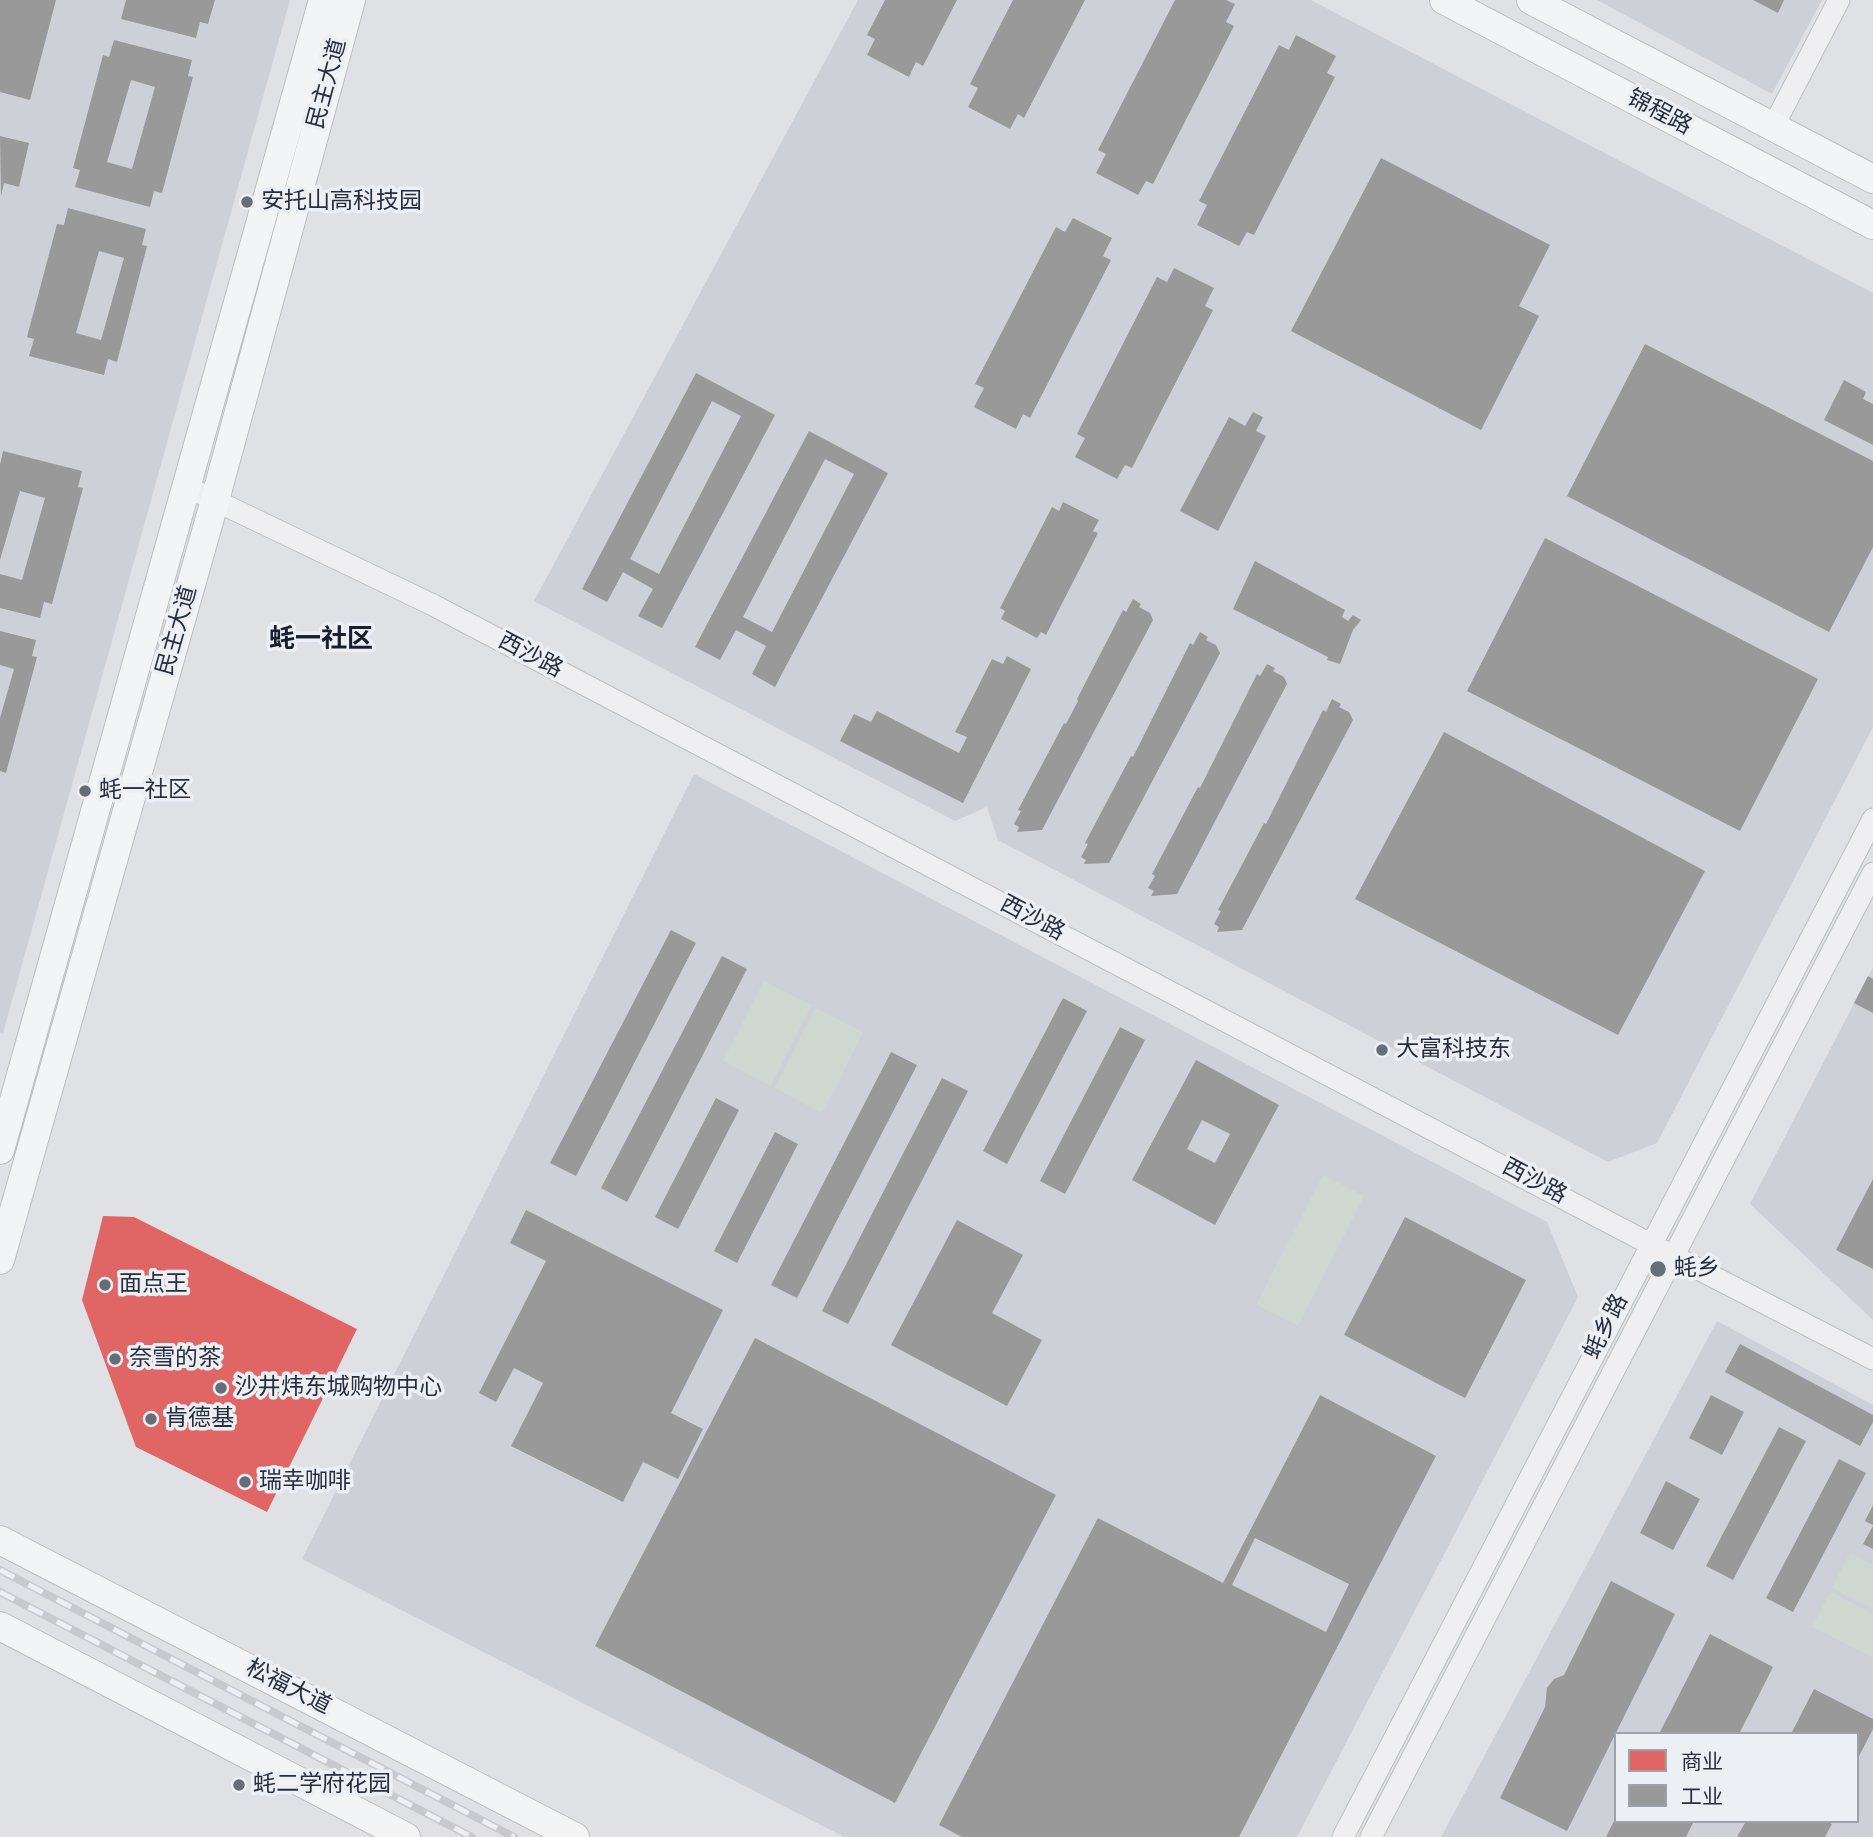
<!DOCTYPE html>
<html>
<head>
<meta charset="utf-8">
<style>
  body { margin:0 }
  #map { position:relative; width:1873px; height:1837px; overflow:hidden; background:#dfe1e4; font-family:Poppins,"Noto Sans SC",sans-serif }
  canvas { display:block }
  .legend { position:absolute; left:1614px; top:1732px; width:245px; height:91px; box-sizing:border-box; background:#eceff4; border:2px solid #9da2aa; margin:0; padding:9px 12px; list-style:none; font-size:21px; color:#272e3c }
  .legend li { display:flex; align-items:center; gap:14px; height:35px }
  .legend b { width:35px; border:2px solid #9da2aa }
</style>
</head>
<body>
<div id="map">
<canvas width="1873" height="1837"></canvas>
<ul class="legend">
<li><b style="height:19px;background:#e06666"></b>商业</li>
<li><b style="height:19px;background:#999"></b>工业</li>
</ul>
</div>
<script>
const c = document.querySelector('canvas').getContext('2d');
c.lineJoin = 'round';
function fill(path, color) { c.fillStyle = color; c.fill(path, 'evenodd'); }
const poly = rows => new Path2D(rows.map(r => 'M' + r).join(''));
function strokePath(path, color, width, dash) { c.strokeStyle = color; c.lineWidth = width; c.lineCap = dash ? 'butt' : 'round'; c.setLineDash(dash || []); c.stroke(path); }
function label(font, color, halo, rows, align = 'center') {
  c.font = font + ' Poppins,"Noto Sans SC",sans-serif'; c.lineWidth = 7; c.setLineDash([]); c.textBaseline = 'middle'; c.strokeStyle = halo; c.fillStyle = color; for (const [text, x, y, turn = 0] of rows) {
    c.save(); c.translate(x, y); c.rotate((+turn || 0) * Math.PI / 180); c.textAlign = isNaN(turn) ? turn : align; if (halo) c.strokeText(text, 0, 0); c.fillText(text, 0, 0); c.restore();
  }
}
fill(poly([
  [0,0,290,0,3,1033,0,1032],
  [858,0,1311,0,1873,293,1873,727,1657,1143,1608,1162,998,840,987,807,955,821,534,601],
  [1597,0,1822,0,1772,94],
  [694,774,1547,1222,1578,1297,1297,1837,844,1837,302,1559],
  [1873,967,1873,1320,1750,1204],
  [1717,1321,1873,1405,1873,1837,1441,1837],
  [1616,1734,1857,1734,1857,1821,1616,1821]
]), '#cdd0d7');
fill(poly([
  [764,981,812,1005,771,1086,723,1061],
  [816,1008,863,1033,822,1113,774,1088],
  [1323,1175,1364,1196,1298,1326,1256,1305],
  [1850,1553,1873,1565,1873,1609,1832,1588],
  [1830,1592,1873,1614,1873,1658,1812,1627]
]), '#cfd8d0');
fill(poly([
  [103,1216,134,1217,357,1329,267,1512,136,1447,82,1300]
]), '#e06666');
fill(poly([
  [0,0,56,0,30,100,0,92],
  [126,0,215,0,208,24,200,22,196,38,121,19],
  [885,0,957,0,923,66,916,62,909,77,867,55,875,39,867,35],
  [1013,0,1085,0,1024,118,1018,114,1010,129,968,107,978,88,970,84],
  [1175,0,1226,0,1235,4,1226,22,1234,26,1153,184,1146,181,1138,195,1096,173,1106,154,1098,150],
  [1753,0,1784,0,1778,13],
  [1296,35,1336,56,1327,73,1335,77,1254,235,1247,232,1239,246,1197,225,1207,205,1199,201,1279,45,1289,50],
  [114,40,192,60,188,76,193,77,162,193,154,191,150,207,75,187,80,170,73,168,103,55,109,57],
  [131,80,155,87,132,169,107,162],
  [0,136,29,143,19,187,4,183,1,196],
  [1381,158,1550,245,1519,306,1539,316,1481,430,1291,331],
  [68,208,146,229,142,245,147,246,117,362,108,359,104,375,29,356,34,339,27,337,57,224,64,225],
  [99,251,124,258,101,340,76,333],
  [1073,218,1112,238,1103,256,1111,260,1030,418,1023,414,1016,429,974,407,984,388,975,384,1056,227,1065,232],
  [1174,268,1214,288,1205,306,1213,310,1132,468,1125,465,1117,479,1075,457,1085,438,1077,434,1157,277,1167,282],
  [1645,344,1873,461,1873,547,1829,632,1567,496],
  [696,373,775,415,662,628,638,616,653,589,623,572,607,602,582,589],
  [712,401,741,416,659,574,630,559],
  [1844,380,1866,392,1863,399,1873,404,1873,445,1824,420],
  [1253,412,1263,417,1256,431,1266,436,1218,531,1180,511,1229,417,1245,426],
  [809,431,888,473,775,687,752,674,766,646,736,630,720,660,695,647],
  [825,459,854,474,772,632,743,617],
  [3,451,82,471,78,487,83,488,52,604,44,602,40,618,0,608,0,574,22,580,45,498,20,491,0,560,0,465],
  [1063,502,1099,520,1093,531,1098,533,1046,635,1041,632,1037,638,1001,619,1005,611,1000,608,1052,507,1059,511],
  [1545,538,1818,679,1740,831,1467,691],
  [1255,561,1345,610,1342,617,1348,621,1353,615,1361,620,1353,630,1340,664,1327,660,1328,657,1233,609],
  [1133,599,1141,604,1139,607,1150,613,1153,620,1042,830,1017,832,1019,827,1014,824,1021,811,1018,810,1064,723,1066,724,1078,701,1077,699,1123,610,1126,612],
  [0,631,36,640,32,656,37,657,6,773,0,771,0,718,14,669,0,665],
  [1200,632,1208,637,1206,640,1216,645,1220,653,1109,863,1084,864,1086,860,1081,857,1088,844,1085,843,1131,756,1133,757,1190,643,1193,645],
  [1007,656,1031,669,963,803,840,741,854,714,871,722,877,711,959,753,967,737,955,732,992,659,1003,664],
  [1267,664,1275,668,1273,671,1284,677,1287,684,1177,894,1151,896,1154,891,1148,888,1155,876,1152,874,1198,787,1200,788,1257,674,1260,676],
  [1332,699,1341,704,1339,707,1349,712,1353,720,1242,930,1217,932,1219,927,1214,924,1221,911,1218,910,1264,823,1266,824,1323,710,1326,712],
  [1444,732,1705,871,1618,1035,1355,899],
  [671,930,696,943,576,1176,550,1163],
  [722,956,747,969,627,1202,601,1188],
  [1868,976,1873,979,1873,1013,1854,1003],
  [1063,998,1087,1011,1007,1164,983,1151],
  [1120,1027,1145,1040,1065,1194,1040,1181],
  [891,1052,917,1065,797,1298,771,1285],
  [1196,1060,1279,1105,1215,1225,1132,1180],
  [1202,1120,1230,1134,1215,1163,1187,1149],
  [942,1078,968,1091,848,1324,822,1311],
  [716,1098,739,1110,678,1229,655,1217],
  [775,1132,798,1144,737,1263,714,1251],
  [1873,1179,1873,1269,1836,1250],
  [526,1210,723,1310,671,1413,703,1429,678,1479,643,1462,623,1502,511,1446,543,1383,514,1368,496,1402,479,1393,546,1261,510,1243],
  [1405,1217,1526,1280,1465,1398,1344,1335],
  [957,1220,1023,1255,992,1313,1042,1340,1007,1406,891,1345],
  [755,1338,1056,1495,895,1803,595,1646],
  [1740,1344,1873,1415,1873,1422,1860,1446,1725,1372],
  [1320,1395,1436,1456,1239,1837,962,1837,939,1825,1098,1518,1223,1583],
  [1255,1538,1349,1584,1326,1632,1232,1585],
  [1711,1395,1744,1412,1722,1455,1689,1438],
  [1779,1427,1806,1441,1733,1580,1706,1566],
  [1839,1459,1866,1473,1793,1612,1766,1598],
  [1666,1481,1700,1499,1673,1550,1640,1533],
  [1873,1505,1873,1525,1865,1521],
  [1873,1526,1873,1549,1863,1544],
  [1611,1581,1675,1614,1567,1831,1500,1798,1545,1707,1547,1688,1554,1679,1564,1675],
  [1710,1634,1773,1667,1739,1734,1659,1734],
  [1814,1689,1873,1719,1873,1729,1857,1760,1857,1734,1791,1734],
  [1614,1821,1694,1821,1686,1837,1606,1837],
  [1746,1821,1826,1821,1832,1824,1825,1837,1737,1837]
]), '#999');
const minor = poly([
  [1773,127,1839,0],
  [187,487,433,605,1673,1256,1873,1359],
  [1343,1837,1873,819],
  [1371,1837,1873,873]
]);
const major = poly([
  [1444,0,1873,225],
  [1531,0,1873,179],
  [0,1150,323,0],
  [0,1260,215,500,351,0],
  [0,1540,575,1837],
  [0,1626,406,1837]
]);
strokePath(minor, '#bdbfc2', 23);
strokePath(major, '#bcbec1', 30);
strokePath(minor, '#efeff1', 21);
strokePath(major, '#f3f4f5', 28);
const rail = poly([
  [0,1570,514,1837],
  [0,1592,472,1837]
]);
strokePath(rail, '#c8c9cc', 8);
strokePath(rail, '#eceff4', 5, [16]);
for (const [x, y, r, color] of [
  [247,202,7,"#676d77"],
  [85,791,7,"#676d77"],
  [1382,1050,7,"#676d77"],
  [1658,1269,9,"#676d77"],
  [105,1285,7,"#676d77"],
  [115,1359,7,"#676d77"],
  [221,1388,7,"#676d77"],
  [151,1419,7,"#676d77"],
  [245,1482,7,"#676d77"],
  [239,1785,7,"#676d77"]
]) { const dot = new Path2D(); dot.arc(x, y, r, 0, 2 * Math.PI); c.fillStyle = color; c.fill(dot); strokePath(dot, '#eceff4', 2.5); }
label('23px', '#272e3c', '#eceff4', [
  ["民主大道",328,84,-75],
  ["锦程路",1659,113,28],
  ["民主大道",178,631,-74],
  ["西沙路",530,656,28],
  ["西沙路",1032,919,28],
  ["西沙路",1534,1182,28],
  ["蚝乡路",1607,1327,-63],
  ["松福大道",288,1688,27]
]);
label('23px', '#272e3c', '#eceff4', [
  ["安托山高科技园",261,202],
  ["蚝一社区",99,791],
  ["大富科技东",1396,1050],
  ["蚝乡",1674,1269],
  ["面点王",119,1285],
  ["奈雪的茶",129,1359],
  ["沙井炜东城购物中心",235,1388],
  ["肯德基",165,1419],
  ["瑞幸咖啡",259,1482],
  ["蚝二学府花园",253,1785]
], 'left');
label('bold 26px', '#1a1f2d', '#eceff4', [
  ["蚝一社区",321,640]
]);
</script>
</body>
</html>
